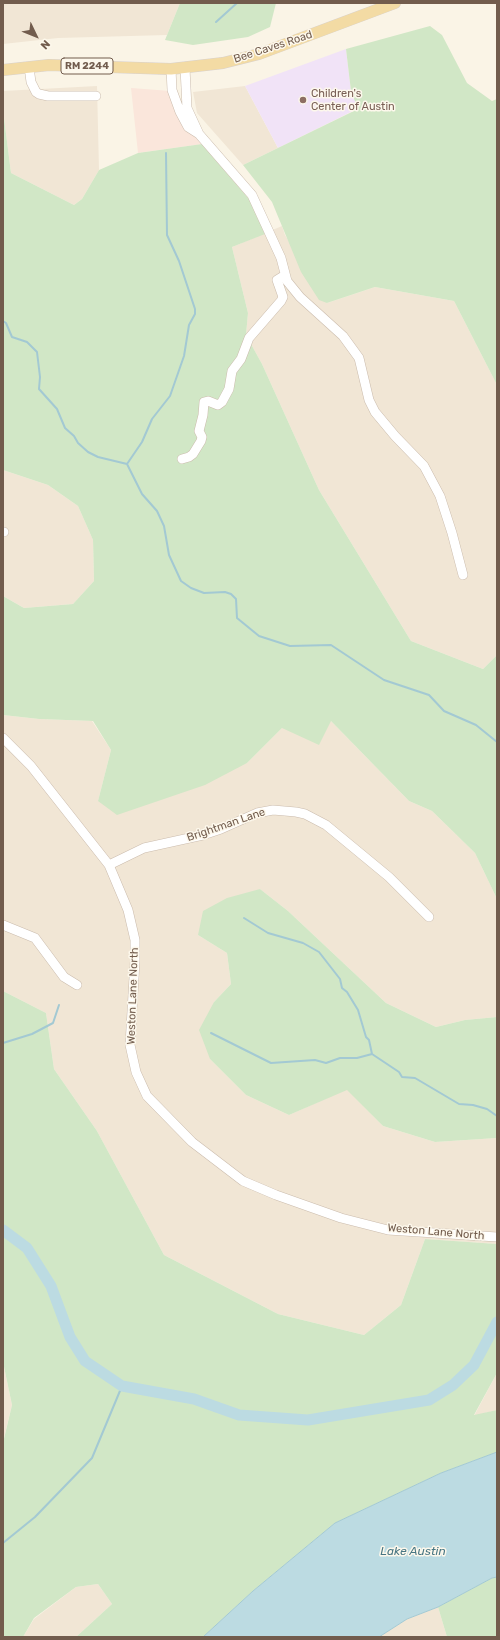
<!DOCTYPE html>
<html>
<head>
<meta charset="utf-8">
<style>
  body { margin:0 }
  #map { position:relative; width:500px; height:1640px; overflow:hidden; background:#faf4e6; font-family:Rubik,sans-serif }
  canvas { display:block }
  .frame { position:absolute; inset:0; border:4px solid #725c4d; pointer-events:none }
  .north { position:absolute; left:16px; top:16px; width:40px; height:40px; -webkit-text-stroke:3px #fdf8ec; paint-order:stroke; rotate:133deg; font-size:11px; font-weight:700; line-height:16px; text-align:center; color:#725c4d }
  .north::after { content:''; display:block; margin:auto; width:14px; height:18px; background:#725c4d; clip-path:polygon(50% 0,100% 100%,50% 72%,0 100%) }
</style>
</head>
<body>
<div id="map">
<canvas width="500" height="1640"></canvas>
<div class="frame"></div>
<div class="north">N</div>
</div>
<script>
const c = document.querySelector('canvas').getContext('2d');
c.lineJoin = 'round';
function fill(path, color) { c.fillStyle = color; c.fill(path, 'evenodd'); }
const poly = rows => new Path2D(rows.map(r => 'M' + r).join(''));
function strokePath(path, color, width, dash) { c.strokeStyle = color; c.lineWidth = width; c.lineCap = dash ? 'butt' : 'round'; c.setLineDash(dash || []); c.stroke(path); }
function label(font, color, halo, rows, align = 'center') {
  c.font = font + ' Rubik,sans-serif'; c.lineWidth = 3; c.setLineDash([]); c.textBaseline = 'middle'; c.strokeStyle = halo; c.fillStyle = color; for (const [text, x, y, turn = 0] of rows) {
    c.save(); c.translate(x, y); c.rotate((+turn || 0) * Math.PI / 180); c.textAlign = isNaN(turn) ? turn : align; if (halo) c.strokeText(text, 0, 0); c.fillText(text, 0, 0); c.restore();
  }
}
fill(poly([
  [3,3,180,3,167,35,58,38,3,44],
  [97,86,99,170,82,199,74,205,11,173,3,110,3,91],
  [245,86,278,148,243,165,197,113,193,92],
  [282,226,285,235,327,303,375,287,454,301,497,385,497,655,483,669,411,641,319,490,262,364,246,335,248,313,232,247],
  [3,470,48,485,78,506,93,540,94,581,73,604,24,608,3,596],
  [3,715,39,719,92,721,111,750,98,801,247,763,282,728,331,721,409,801,432,811,475,853,497,899,497,1017,465,1020,436,1027,386,1003,288,911,260,889,198,935,227,953,231,984,214,1002,210,1059,246,1095,289,1115,347,1089,383,1126,435,1142,497,1138,497,1244,425,1239,401,1305,364,1335,278,1314,164,1255,97,1131,54,1069,46,1013,3,991],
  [3,1362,12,1405,3,1442],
  [497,1373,497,1410,474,1416],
  [98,1584,112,1604,76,1637,23,1637,34,1619,76,1587],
  [438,1607,447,1637,379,1637,407,1619]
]), '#f1e6d5');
fill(poly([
  [131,88,170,91,202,144,138,153]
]), '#fae6db');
fill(poly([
  [346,49,351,91,359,108,278,148,245,86]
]), '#f1e3f7');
fill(poly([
  [180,3,276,3,270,27,248,37,193,45,165,40],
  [430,26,442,35,467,83,492,101,497,99,497,385,454,301,375,287,327,303,319,300,301,272,272,202,243,165,358,109,351,91,346,49],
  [3,110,11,173,74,205,82,199,99,170,138,153,202,144,249,199,265,234,232,247,248,313,246,335,262,364,319,490,411,641,483,669,497,655,497,899,475,853,432,811,409,801,331,721,319,745,282,728,247,763,205,785,117,815,98,801,111,750,93,721,39,719,3,715,3,596,24,608,73,604,94,581,93,540,78,506,48,485,3,470],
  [260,889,288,911,386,1003,436,1027,465,1020,497,1017,497,1138,435,1142,383,1126,347,1090,289,1115,246,1095,210,1059,199,1030,214,1002,231,984,227,953,198,935,203,911,227,898],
  [3,991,46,1013,54,1069,97,1131,164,1255,278,1314,364,1335,401,1305,425,1239,497,1244,497,1373,474,1415,497,1410,497,1452,441,1473,335,1523,253,1591,203,1637,76,1637,112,1604,98,1584,76,1587,34,1618,23,1637,3,1637,3,1443,12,1405,3,1362],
  [497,1577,497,1637,447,1637,438,1607,492,1578]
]), '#d1e7c6');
const water = poly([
  [497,1452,497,1577,492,1578,438,1607,407,1619,379,1637,203,1637,253,1591,335,1523,441,1473,497,1452]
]);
fill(water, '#bcdbe2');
strokePath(water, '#a3c9d3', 1);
strokePath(poly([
  [216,22,237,3],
  [166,153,167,235,179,261,195,309,195,314,189,325,184,356,170,396,152,419,142,442,127,464,142,494,157,511,164,526,169,555,181,581,191,588,204,593,225,592,231,594,236,599,237,618,259,636,290,646,331,645,384,680,429,695,444,711,476,725,497,742],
  [3,321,6,323,12,337,27,342,37,352,40,377,39,389,57,409,65,428,74,436,78,443,88,452,98,457,127,464],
  [244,918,268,933,303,943,319,952,340,979,342,988,347,992,358,1010,366,1037,369,1040,372,1054],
  [211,1033,271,1063,315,1060,326,1063,340,1058,357,1058,372,1054,399,1072,402,1077,415,1078,459,1104,473,1105,487,1109,497,1116],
  [3,1043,32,1034,53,1023,59,1005],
  [3,1543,35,1517,92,1458,122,1386]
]), '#a3c9d3', 2);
strokePath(poly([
  [3,1230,27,1248,51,1286,70,1337,85,1361,122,1386,194,1399,239,1415,308,1420,429,1400,453,1385,474,1365,497,1322]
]), '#bcdbe2', 11);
const minor = poly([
  [29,67,31,82,36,92,39,94,48,96,96,96],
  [185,68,187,108,199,134],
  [171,69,172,90,180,112,188,127,199,134,252,195,281,258,287,281,300,297,343,336,359,358,369,400,375,412,395,436,424,466,440,496,452,533,463,575],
  [182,459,189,457,193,454,201,441,202,437,199,431,203,415,204,402,208,401,218,405,222,402,229,389,232,371,241,359,249,338,281,301,283,297,277,280,285,275],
  [3,532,4,532],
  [3,738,31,766,109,865,128,910,135,940,135,961,130,1045,136,1072,147,1096,192,1142,243,1181,276,1195,341,1218,388,1230,497,1237],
  [109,865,144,848,203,835,221,829,257,813,273,810,296,812,305,814,326,825,389,877,429,917],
  [3,925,35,938,64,977,77,985]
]);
const major = poly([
  [3,70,49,65,171,69,223,63,259,54,395,3]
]);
strokePath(minor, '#cbbcad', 10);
strokePath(major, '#d8d1cd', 12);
strokePath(minor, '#fff', 9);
strokePath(major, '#f3dba4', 11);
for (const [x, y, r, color] of [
  [303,100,4,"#8d6e63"]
]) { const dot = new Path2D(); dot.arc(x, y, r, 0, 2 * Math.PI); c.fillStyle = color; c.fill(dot); strokePath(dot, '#fdf8ec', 1.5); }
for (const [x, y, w] of [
  [87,66,52]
]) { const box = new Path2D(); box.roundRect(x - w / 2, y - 8, w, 16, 3); c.fillStyle = '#fdf8ec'; c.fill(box); strokePath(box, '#725c4d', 1); }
label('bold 10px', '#725c4d', null, [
  ["RM 2244",87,66]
]);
label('11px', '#725c4d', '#fdf8ec', [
  ["Bee Caves Road",273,47,-18],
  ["Brightman Lane",226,825,-19],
  ["Weston Lane North",133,996,-88],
  ["Weston Lane North",436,1232,5]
]);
label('11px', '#785e54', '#fdf8ec', [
  ["Children's",311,94],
  ["Center of Austin",311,107]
], 'left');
label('italic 12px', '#487683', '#fdf8ec', [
  ["Lake Austin",413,1552]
]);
</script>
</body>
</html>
